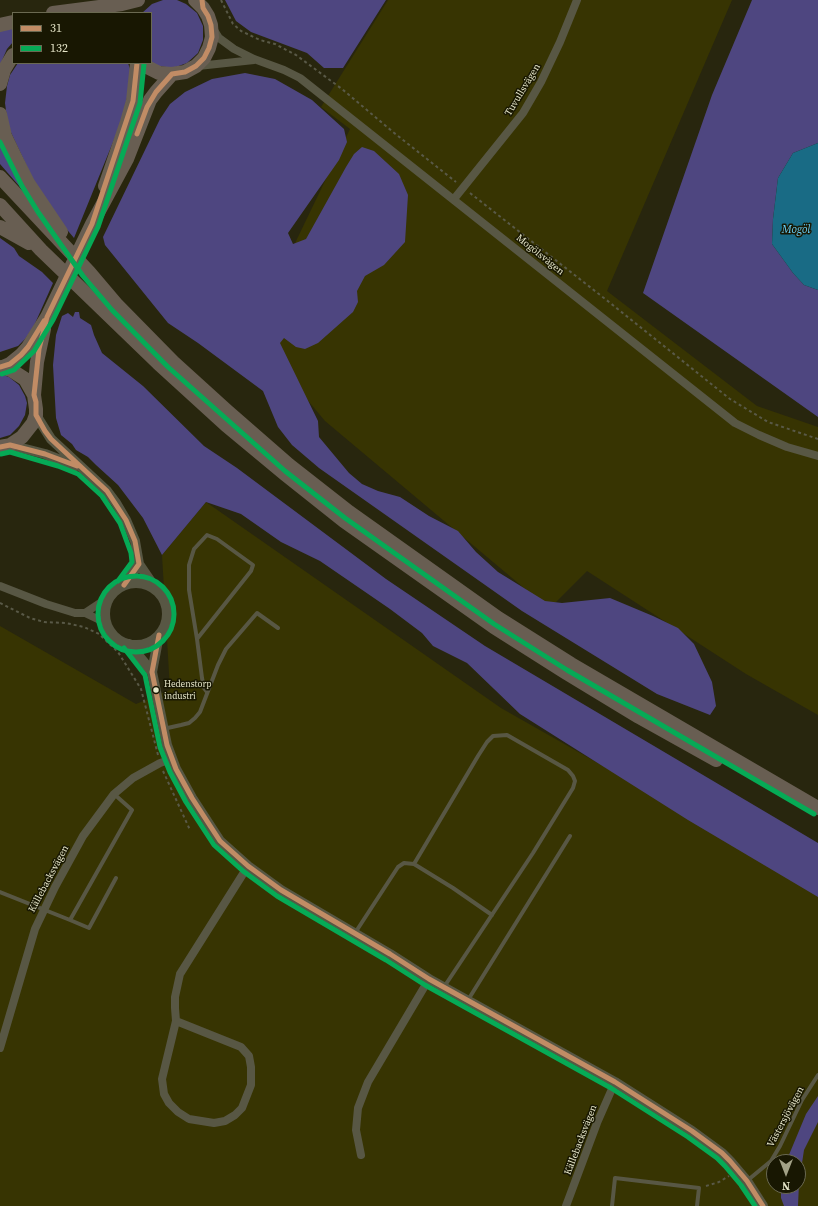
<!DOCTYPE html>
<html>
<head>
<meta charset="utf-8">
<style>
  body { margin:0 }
  #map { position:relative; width:818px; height:1206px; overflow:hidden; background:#28260e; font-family:"Source Serif 4",serif }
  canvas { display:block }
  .legend { position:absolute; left:12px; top:12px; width:140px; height:52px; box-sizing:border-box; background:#181702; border:1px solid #6a6951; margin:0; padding:5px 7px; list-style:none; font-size:12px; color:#e5e5c8 }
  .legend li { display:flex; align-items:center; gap:8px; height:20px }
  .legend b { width:20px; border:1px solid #6a6951 }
  .north { position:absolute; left:766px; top:1154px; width:40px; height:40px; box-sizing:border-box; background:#181702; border:1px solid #6a6951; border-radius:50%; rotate:180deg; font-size:11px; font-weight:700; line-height:16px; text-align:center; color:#e5e5c8 }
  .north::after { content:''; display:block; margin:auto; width:14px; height:18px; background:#a3a287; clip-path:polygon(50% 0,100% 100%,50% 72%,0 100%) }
</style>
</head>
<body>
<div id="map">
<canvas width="818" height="1206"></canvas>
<ul class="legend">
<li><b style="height:5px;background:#c18c65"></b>31</li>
<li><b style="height:5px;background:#06aa56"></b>132</li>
</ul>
<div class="north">N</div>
</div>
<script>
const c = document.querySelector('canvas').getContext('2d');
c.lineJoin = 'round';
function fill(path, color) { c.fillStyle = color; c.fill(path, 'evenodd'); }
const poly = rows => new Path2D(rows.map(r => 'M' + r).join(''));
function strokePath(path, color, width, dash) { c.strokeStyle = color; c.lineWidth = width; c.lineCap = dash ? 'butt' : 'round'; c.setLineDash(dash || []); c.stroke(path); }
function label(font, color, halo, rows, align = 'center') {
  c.font = font + ' "Source Serif 4",serif'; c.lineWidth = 3; c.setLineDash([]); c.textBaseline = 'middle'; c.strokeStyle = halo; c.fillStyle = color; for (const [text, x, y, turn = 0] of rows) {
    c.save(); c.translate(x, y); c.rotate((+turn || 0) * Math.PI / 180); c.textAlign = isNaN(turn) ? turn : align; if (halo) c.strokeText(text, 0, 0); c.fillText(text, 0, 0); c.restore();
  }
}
fill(poly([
  [388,0,732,0,607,291,757,406,818,427,818,715,746,674,587,571,549,609,325,421,289,378,274,327,284,266,350,129,321,107],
  [206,502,501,708,818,888,818,1206,0,1206,0,626,136,704,170,690,162,555],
  [774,1162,798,1162,798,1186,774,1186]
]), '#373402');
fill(poly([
  [163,0,177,0,186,4,197,13,203,26,203,40,198,53,187,63,173,68,159,66,151,63,151,13,142,13,152,4],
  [225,0,386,0,343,68,324,68,307,53,251,32,236,21],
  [752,0,818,0,818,143,793,153,778,178,773,219,772,244,793,273,804,285,818,290,818,417,643,293,712,95],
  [13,28,13,42,7,49,0,65,0,30],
  [18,63,128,63,132,75,122,120,74,238,53,213,35,184,8,126,5,103,7,86,10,75],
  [245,73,275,79,312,100,344,129,347,142,339,160,288,233,293,244,306,239,346,167,354,154,362,147,374,151,399,174,408,195,405,242,384,265,365,276,357,291,358,302,353,312,318,343,305,349,296,347,284,338,280,343,318,421,319,437,349,473,362,484,378,491,400,497,429,516,458,531,476,552,498,572,545,601,562,603,610,598,653,616,678,628,694,644,712,682,716,706,710,715,657,694,522,611,319,468,292,445,278,427,263,391,198,343,168,323,105,245,103,237,160,119,170,104,185,92,212,79],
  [0,128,5,147,27,195,0,164],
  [0,238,14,248,19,256,42,272,53,283,33,328,25,339,18,346,0,352],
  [75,312,79,312,80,318,91,325,94,335,102,353,143,386,204,446,237,468,386,579,485,646,818,843,818,897,688,820,520,714,467,663,433,646,422,633,390,609,320,561,281,542,241,514,206,502,162,555,143,518,118,485,96,465,88,457,76,450,72,444,61,435,56,418,53,365,56,335,62,316,68,313,73,317],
  [0,374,9,377,19,385,25,396,27,403,25,415,19,426,10,435,0,438],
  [818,1096,818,1122,804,1150,799,1183,798,1206,784,1206,781,1198,781,1186,798,1186,798,1162,786,1162,806,1114]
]), '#4e4680');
fill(poly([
  [818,143,818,290,804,285,793,273,772,244,773,219,778,178,793,153]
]), '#196b85');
strokePath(poly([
  [221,0,233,24,241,31,260,40,275,44,296,55,342,89,393,132,456,182],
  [470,193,609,302,730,399,768,422,818,439],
  [0,603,30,618,44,622,66,623,84,627,99,634,118,652,141,689,158,755],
  [163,771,190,830],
  [706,1186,719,1182,729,1176]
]), '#595947', 2, [3, 3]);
strokePath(poly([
  [197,639,251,571,253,565,217,539,207,535,194,549,189,565,189,590,197,639,202,678,204,688,207,692],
  [163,729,181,725,189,723,195,718,200,712,218,665,226,649,257,613,278,628],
  [414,864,453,888,492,915],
  [0,892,70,920,132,810,114,794],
  [70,920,89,928,116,878],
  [355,933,398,867,404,863,414,864,478,756,487,742,493,736,507,735,568,770,573,776,575,781,573,788,533,853,444,987],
  [468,1000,570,836],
  [748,1180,771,1161,780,1146,802,1100,818,1075],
  [612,1206,615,1178,699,1188,697,1206]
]), '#585744', 4);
strokePath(poly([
  [214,30,219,38,234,49,254,59,284,70,300,78,735,423,759,435,787,447,818,456],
  [198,66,254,60],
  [454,199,523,113,541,82,560,42,577,0],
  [0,586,46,604,75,613,85,613,109,597],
  [85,613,106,623],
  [176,1021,241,1047,249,1056,251,1067,251,1085,242,1108,235,1115,225,1121,214,1123,189,1119,178,1112,169,1103,164,1094,162,1079,176,1021,175,1008,175,997,180,974,248,866],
  [0,1048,35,929,55,887,83,836,114,794,133,778,160,763,172,759],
  [361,1155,356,1130,358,1108,368,1082,429,979],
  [566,1206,597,1123,615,1082]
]), '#585744', 8);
strokePath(poly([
  [36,415,51,439,107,491,116,503,126,520,135,541,139,564,124,585],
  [10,445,45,454,76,466],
  [139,564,156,589],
  '105 614a31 31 0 1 1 62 0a31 31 0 1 1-62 0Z',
  [159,635,152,672,167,745,176,769,192,798,220,841,248,866,281,890,390,954,429,979,615,1082,692,1131,722,1153,730,1161,747,1181,763,1206],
  [129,644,152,672]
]), '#585744', 10);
strokePath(poly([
  [53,13,122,4,138,0],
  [0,25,13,22],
  [143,63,147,67,159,73,172,74,185,72,196,66,204,58,209,48,212,37,211,25,208,16,203,8,195,0],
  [0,84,4,70,13,55],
  [0,114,5,136,16,159,28,183,61,232],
  [0,177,89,272,117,305,173,362,227,411,289,465,349,512,498,618,571,664,818,808],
  [105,186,127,122,133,101,137,63],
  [0,205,41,250,158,363,226,425,285,474,344,521,494,627,565,672,639,717,716,760],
  [0,227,29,243],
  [0,367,11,370,25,379,34,395,36,409,36,415,33,423,22,437,10,445,0,447],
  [3,367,10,364,21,355,28,347,47,317,92,224,127,159,150,100,156,92,172,74],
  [34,395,37,362,44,329]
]), '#685e52', 14);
strokePath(poly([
  [137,134,147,107,156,92,172,74,185,72,196,66,204,58,209,48,212,37,211,25,208,16,203,8,202,0],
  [0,367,10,364,21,355,28,347,44,321],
  [0,447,10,445,45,454,77,466],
  [124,585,139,564,135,541,126,520,107,491,51,439,45,431,36,415,36,402,34,395,39,349,47,317,92,224,133,101,137,63],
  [159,635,152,672,167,745,176,769,192,798,220,841,248,866,281,890,390,954,429,979,615,1082,692,1131,722,1153,730,1161,747,1181,763,1206]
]), '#c18c65', 5);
strokePath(poly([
  [0,142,22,186,38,212,83,276,112,310,168,367,285,471,345,518,494,624,567,670,814,814],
  [2,374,14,370,34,351,53,320,98,227,140,103,144,64],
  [1,454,10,452,58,466,78,474,102,496,120,523,131,553,132,562,118,581],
  '98 614a38 38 0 1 1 76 0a38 38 0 1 1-76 0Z',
  [124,648,145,675,160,747,170,772,186,802,214,845,243,871,277,896,386,960,425,985,611,1088,688,1137,717,1158,725,1166,741,1185,755,1206]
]), '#06aa56', 5);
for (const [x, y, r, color] of [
  [156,690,3.5,"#e5e5c8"]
]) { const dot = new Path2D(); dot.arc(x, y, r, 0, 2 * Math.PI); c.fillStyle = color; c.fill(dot); strokePath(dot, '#181702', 1.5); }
label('9px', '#e5e5c8', '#181702', [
  ["Hedenstorp",164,685],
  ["industri",164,697]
], 'left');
label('10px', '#e5e5c8', '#181702', [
  ["Tuvullsvägen",523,90,-59],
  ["Mogölsvägen",540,255,39],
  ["Källebacksvägen",49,879,-62],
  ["Västersjövägen",786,1117,-62],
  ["Källebacksvägen",581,1140,-69]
]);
label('italic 11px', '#6bd1f9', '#181702', [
  ["Mogöl",796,230]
]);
</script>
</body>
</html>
